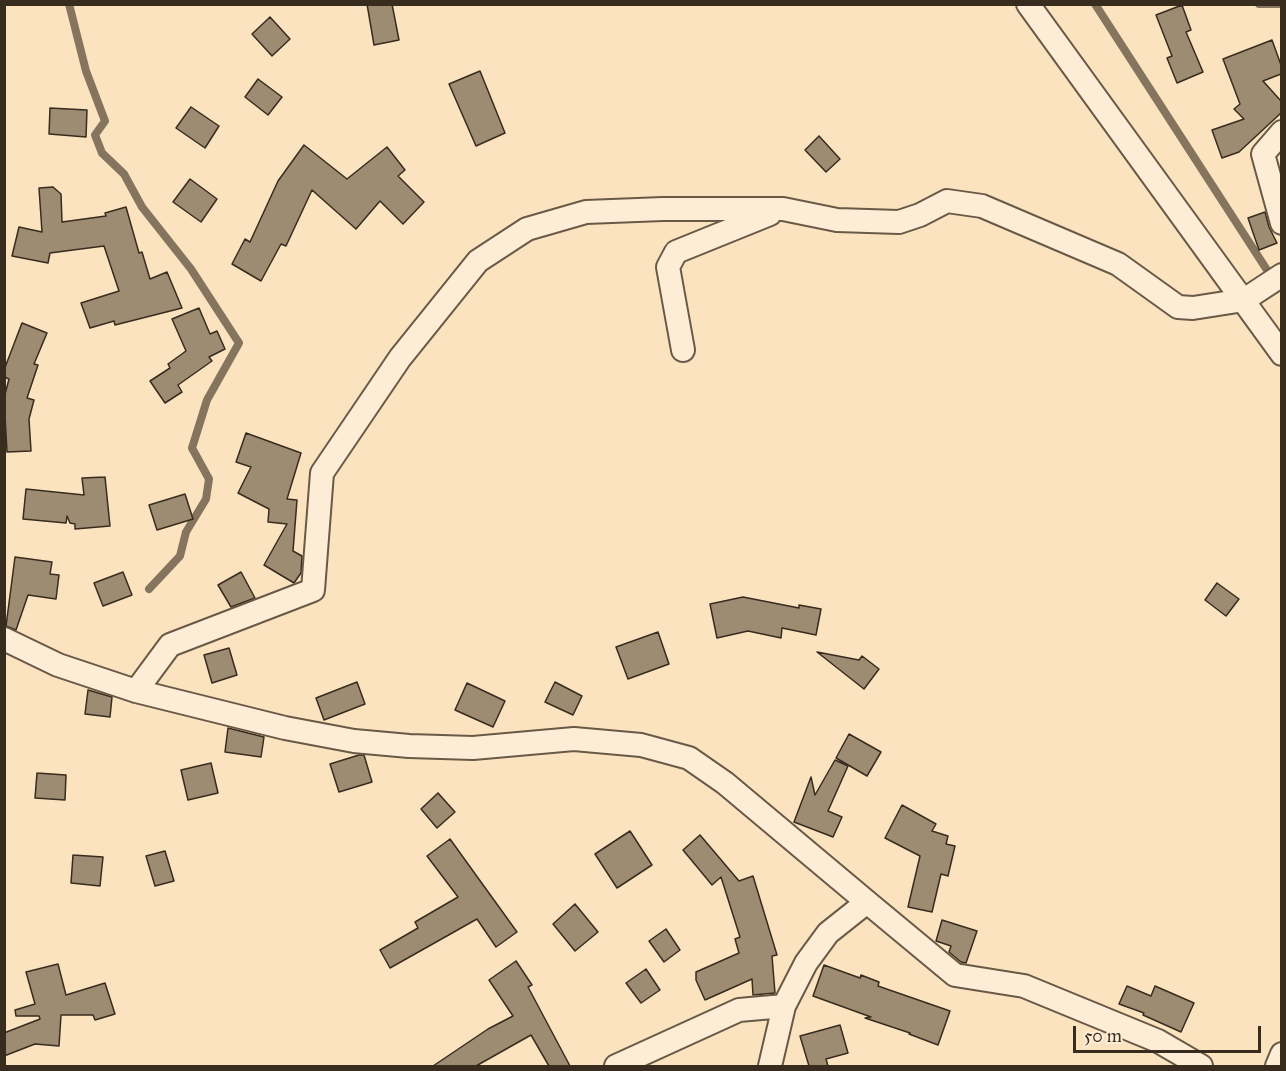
<!DOCTYPE html>
<html>
<head>
<meta charset="utf-8">
<style>
  body { margin:0 }
  #map { position:relative; width:1286px; height:1071px; overflow:hidden; background:#fce3c0; font-family:"IM FELL Great Primer",serif }
  canvas { display:block }
  .frame { position:absolute; inset:0; border:6px solid #372c1e; pointer-events:none }
  .scale { position:absolute; left:1073px; top:1026px; width:188px; height:27px; box-sizing:border-box; border:3px solid #372c1e; border-top:0; padding-left:8px; font-size:18px; line-height:21px; white-space:nowrap; color:#372c1e; -webkit-text-stroke:4px #fdedd6; paint-order:stroke }
</style>
</head>
<body>
<div id="map">
<canvas width="1286" height="1071"></canvas>
<div class="frame"></div>
<div class="scale">50 m</div>
</div>
<script>
const c = document.querySelector('canvas').getContext('2d');
c.lineJoin = 'round';
const poly = rows => new Path2D(rows.map(r => 'M' + r).join(''));
function strokePath(path, color, width, dash) { c.strokeStyle = color; c.lineWidth = width; c.lineCap = dash ? 'butt' : 'round'; c.setLineDash(dash || []); c.stroke(path); }
function fill(path, color) { c.fillStyle = color; c.fill(path, 'evenodd'); }
strokePath(poly([
  [69,4,86,71,105,121,95,135,102,153,124,174,142,207,191,269,239,343,207,400,192,448,209,479,206,499,186,532,180,556,149,589],
  [1095,4,1267,270],
  [1259,4,1280,4]
]), '#85755e', 8);
const building = poly([
  [367,4,392,4,399,40,374,45,367,4],
  [1182,5,1191,30,1186,32,1203,72,1177,83,1167,58,1172,56,1156,15,1182,5],
  [270,17,290,39,272,56,252,34,270,17],
  [1272,40,1281,65,1281,74,1263,81,1281,101,1281,113,1239,152,1222,158,1212,130,1244,119,1234,109,1240,104,1223,59,1272,40],
  [480,71,505,133,476,146,449,84,480,71],
  [258,79,282,97,268,115,245,97,258,79],
  [191,107,219,126,205,148,176,128,191,107],
  [50,108,87,110,86,137,49,134,50,108],
  [819,136,840,159,826,172,805,150,819,136],
  [304,145,347,179,387,147,405,170,398,176,424,202,403,224,380,201,356,229,312,190,286,246,281,244,261,281,232,264,245,239,250,242,278,181,304,145],
  [190,179,217,199,201,222,173,202,190,179],
  [53,187,61,194,62,222,106,216,105,213,126,207,139,253,142,252,150,279,167,272,182,308,115,325,114,321,90,328,81,303,119,291,104,246,50,253,48,263,12,256,19,227,42,232,39,188,53,187],
  [1265,212,1269,227,1277,243,1259,250,1248,218,1265,212],
  [199,308,210,334,217,331,225,349,209,357,212,361,178,385,182,392,165,403,150,381,170,368,168,364,186,351,172,319,199,308],
  [22,323,47,333,34,364,38,365,27,398,34,400,29,419,31,451,7,452,4,398,9,379,4,377,4,370,22,323],
  [246,433,301,453,287,499,297,500,293,551,302,556,301,573,294,583,264,565,287,524,268,522,269,509,238,493,251,467,236,462,246,433],
  [105,477,110,526,75,529,75,524,70,523,67,516,66,523,23,519,26,489,84,495,82,478,105,477],
  [185,494,193,519,157,530,149,505,185,494],
  [15,557,52,562,50,574,59,575,56,599,28,595,16,630,6,626,15,557],
  [123,572,132,595,103,606,94,583,123,572],
  [241,572,255,598,231,607,218,585,241,572],
  [1217,583,1239,599,1226,616,1205,600,1217,583],
  [743,597,799,608,799,605,821,609,816,635,782,628,781,638,748,631,717,638,710,604,743,597],
  [658,632,669,664,628,679,616,647,658,632],
  [229,648,237,675,212,683,204,655,229,648],
  [817,652,859,660,862,656,879,669,864,689,817,652],
  [357,682,365,704,324,720,316,698,357,682],
  [555,682,582,696,573,715,545,702,555,682],
  [467,683,505,701,493,727,455,710,467,683],
  [88,690,112,697,110,717,85,714,88,690],
  [228,728,264,737,261,757,225,752,228,728],
  [849,734,881,752,867,776,836,758,849,734],
  [359,755,364,755,372,782,339,792,330,764,359,755],
  [835,760,848,766,828,811,842,817,833,837,794,822,811,777,815,795,835,760],
  [211,763,218,793,188,800,181,770,211,763],
  [37,773,66,775,65,800,35,798,37,773],
  [438,793,455,812,437,828,421,809,438,793],
  [902,805,936,824,932,831,948,836,946,844,955,846,948,876,941,874,932,912,908,907,920,856,885,838,902,805],
  [630,831,652,865,617,888,595,854,630,831],
  [700,835,739,881,753,876,777,955,772,956,775,993,753,995,752,979,705,1000,696,980,696,972,739,953,735,939,740,937,721,877,712,885,683,850,700,835],
  [450,839,517,932,496,947,477,919,390,968,380,950,418,928,415,922,458,897,427,856,450,839],
  [165,851,174,881,155,886,146,856,165,851],
  [73,855,103,857,100,886,71,883,73,855],
  [575,904,598,932,575,951,553,924,575,904],
  [942,920,977,931,966,963,961,962,949,952,951,946,936,941,942,920],
  [666,929,680,950,664,962,649,941,666,929],
  [516,961,532,985,528,987,570,1066,549,1066,531,1035,476,1066,433,1066,488,1029,513,1016,489,980,516,961],
  [58,964,66,995,105,983,115,1014,95,1020,93,1015,61,1015,59,1046,35,1044,4,1056,4,1033,40,1019,39,1016,16,1016,15,1010,35,1004,26,972,58,964],
  [824,965,860,978,861,975,879,982,878,986,950,1011,938,1045,909,1034,910,1033,865,1018,871,1017,813,996,824,965],
  [646,969,660,990,641,1003,626,983,646,969],
  [1127,986,1151,996,1155,986,1194,1003,1181,1032,1143,1015,1144,1013,1119,1004,1127,986],
  [840,1025,848,1053,826,1059,828,1066,809,1066,800,1036,840,1025]
]);
fill(building, '#9d8b72');
strokePath(building, '#372c1e', 1.5);
const minor = poly([
  [1028,4,1282,354],
  [1282,132,1263,154,1282,223],
  [683,350,668,267,676,252,770,214],
  [4,639,58,665,136,691,285,728,354,741,409,746,473,748,574,739,641,745,689,758,725,783,867,902,828,933,806,963,784,1006,770,1066],
  [136,691,170,645,313,590,322,473,400,358,478,261,527,229,586,212,663,209,783,209,837,220,899,222,920,215,947,201,982,206,1118,264,1178,307,1193,308,1244,300,1282,275],
  [867,902,955,975,1024,986,1158,1041,1201,1066],
  [616,1066,739,1010,784,1006],
  [1277,1066,1282,1054]
]);
strokePath(minor, '#685a46', 26);
strokePath(minor, '#fdedd6', 22);
</script>
</body>
</html>
